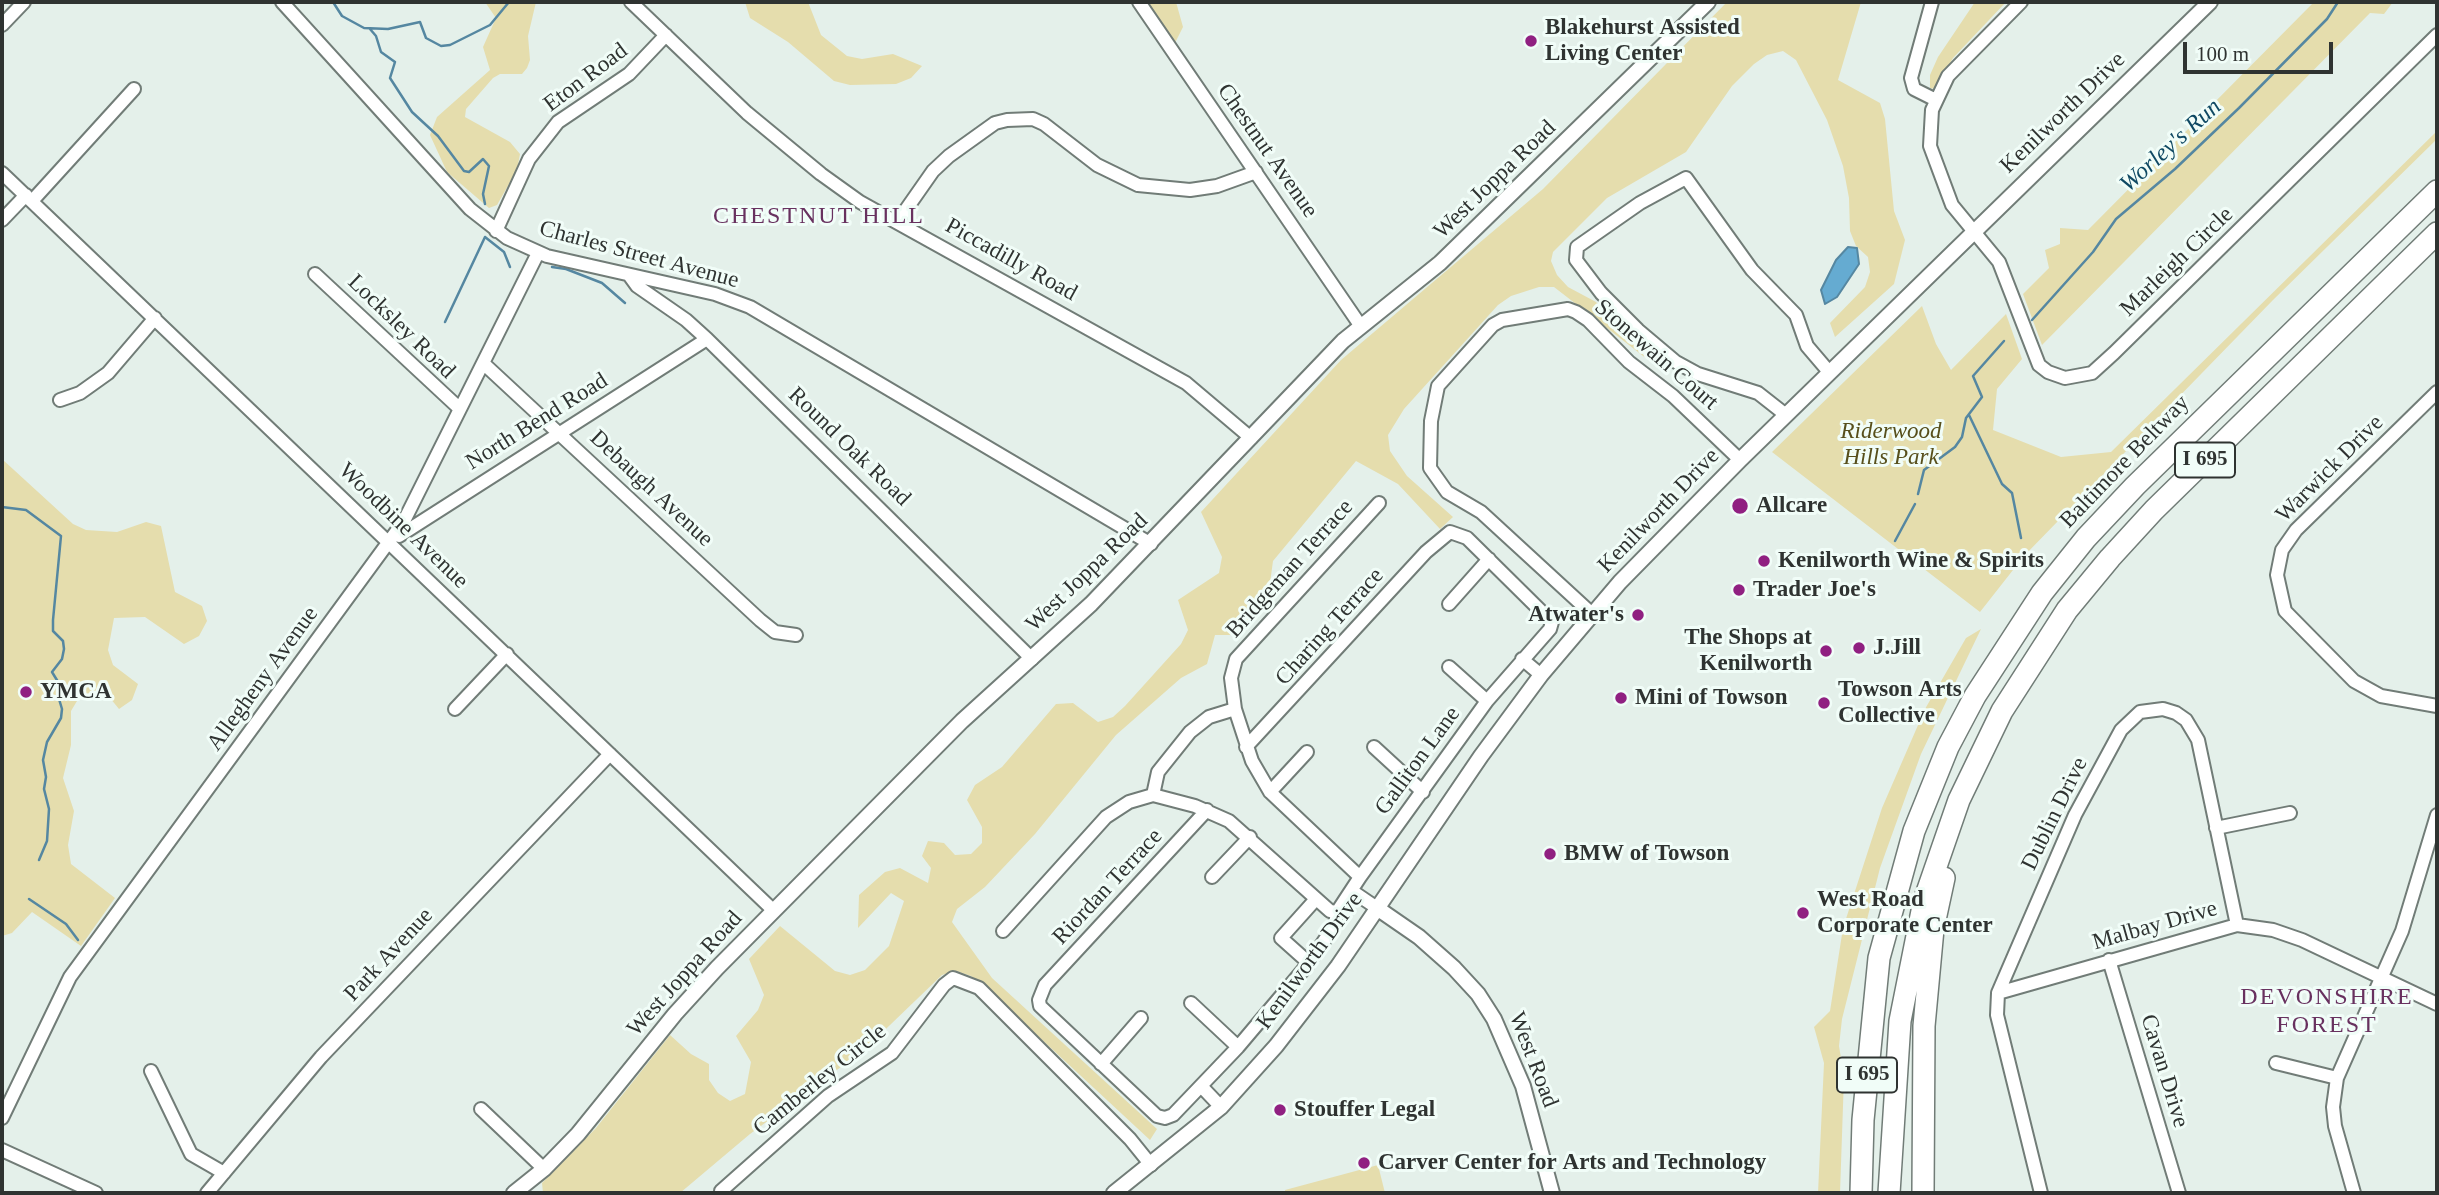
<!DOCTYPE html>
<html>
<head>
<meta charset="utf-8">
<style>
  body { margin:0 }
  #map { position:relative; width:2439px; height:1195px; overflow:hidden; background:#e4f0ea; font-family:Georgia,serif }
  canvas { display:block }
  .frame { position:absolute; inset:0; border:4px solid #2f3331; pointer-events:none }
  .scale { position:absolute; left:2183px; top:42px; width:150px; height:32px; box-sizing:border-box; border:4px solid #2f3331; border-top:0; padding-left:9px; font-size:21px; line-height:24px; white-space:nowrap; color:#2f3331; -webkit-text-stroke:5px #f1fdf8; paint-order:stroke }
</style>
</head>
<body>
<div id="map">
<canvas width="2439" height="1195"></canvas>
<div class="frame"></div>
<div class="scale">100 m</div>
</div>
<script>
const c = document.querySelector('canvas').getContext('2d');
c.lineJoin = 'round';
function fill(path, color) { c.fillStyle = color; c.fill(path, 'evenodd'); }
const poly = rows => new Path2D(rows.map(r => 'M' + r).join(''));
function strokePath(path, color, width, dash) { c.strokeStyle = color; c.lineWidth = width; c.lineCap = dash ? 'butt' : 'round'; c.setLineDash(dash || []); c.stroke(path); }
function label(font, color, halo, rows, align = 'center') {
  c.font = font + ' Georgia,serif'; c.lineWidth = 6; c.setLineDash([]); c.textBaseline = 'middle'; c.strokeStyle = halo; c.fillStyle = color; for (const [text, x, y, turn = 0] of rows) {
    c.save(); c.translate(x, y); c.rotate((+turn || 0) * Math.PI / 180); c.textAlign = isNaN(turn) ? turn : align; if (halo) c.strokeText(text, 0, 0); c.fillText(text, 0, 0); c.restore();
  }
}
fill(poly([
  [485,2,536,2,528,36,530,60,527,68,522,74,500,74,493,78,466,109,465,117,510,142,520,154,517,170,497,205,489,208,447,172,430,135,437,117,490,70,483,47,496,18],
  [745,2,808,2,821,35,847,56,862,59,893,54,922,66,911,78,896,84,850,85,834,81,788,42,750,18],
  [1144,2,1176,2,1183,27,1174,45],
  [1727,2,1861,2,1838,80,1880,103,1885,119,1894,211,1905,240,1894,284,1835,337,1830,323,1865,287,1870,272,1868,257,1856,246,1850,231,1849,198,1843,166,1827,120,1796,60,1783,51,1767,55,1754,64,1732,86,1686,152,1607,198,1553,252,1551,261,1557,275,1568,287,1596,302,1647,359,1554,287,1539,287,1511,296,1498,305,1404,409,1388,435,1390,451,1407,476,1453,517,1440,529,1398,484,1356,461,1273,561,1267,605,1230,635,1215,635,1207,664,1181,678,1116,735,1035,834,985,887,957,909,952,922,992,978,1157,1129,1150,1140,984,986,971,976,956,971,942,975,864,1050,750,1134,680,1193,543,1193,542,1183,596,1128,670,1035,691,1054,709,1064,709,1080,718,1093,730,1101,745,1094,751,1062,736,1036,758,1010,764,995,749,959,780,926,835,971,850,975,865,970,889,946,904,901,891,893,858,928,859,895,885,872,900,868,928,883,931,868,922,856,928,841,944,843,955,855,971,854,982,843,982,827,967,800,975,785,1002,767,1056,704,1073,703,1098,722,1113,717,1125,706,1181,644,1188,630,1178,600,1219,573,1222,557,1201,512,1341,360,1543,189],
  [1975,2,2006,2,1953,58,1935,89,1930,88,1930,75,1938,57],
  [2314,2,2393,2,2384,14,2370,13,2042,345,2023,294,2049,268,2045,250,2060,244,2060,228,2088,230],
  [2437,131,2437,139,2273,300,2024,556,1980,612,1772,452,1922,306,1936,344,1951,370,2006,314,2022,359,1997,389,1993,430,2061,457,2111,452],
  [2,459,73,524,86,530,117,532,146,522,161,526,175,592,202,606,207,621,199,636,184,644,145,617,114,618,108,650,113,665,138,684,132,700,119,709,110,698,95,691,80,696,71,711,71,745,63,778,74,811,68,845,71,864,115,898,81,946,32,912,12,933,2,936],
  [1981,629,1921,754,1880,868,1842,1019,1839,1046,1844,1077,1840,1193,1818,1193,1824,1063,1814,1027,1830,1011,1843,928,1882,808,1925,709,1966,638],
  [1378,1165,1385,1193,1285,1193,1285,1190]
]), '#e5ddad');
const water = poly([
  [1848,247,1857,248,1859,264,1837,297,1825,304,1821,290,1836,260,1848,247]
]);
fill(water, '#65abd1');
strokePath(water, '#5587a1', 2);
strokePath(poly([
  [333,2,342,16,364,28,388,29,420,22,426,38,441,46,450,45,490,25,509,2],
  [370,29,376,36,381,52,395,62,390,78,412,112,438,136,464,171,469,172,483,159,489,166,483,194,485,204],
  [552,267,566,269,602,283,625,303],
  [2032,320,2093,252,2116,219,2175,169,2239,108,2327,19,2338,2],
  [445,322,485,237,504,252,510,267],
  [1969,415,2002,484,2012,493,2021,538],
  [1918,494,1924,470,1955,447,1962,437,1966,418,1982,397,1973,376,2004,341],
  [2,507,26,510,61,536,53,620,53,631,63,641,64,649,62,659,52,672,63,690,59,699,62,709,61,718,47,742,43,760,46,777,44,789,49,809,47,841,39,860],
  [1895,541,1915,504],
  [29,899,66,924,78,940]
]), '#5587a1', 2.5);
const minor = poly([
  [282,2,470,209,507,238,547,256,715,294,750,307,1151,544],
  [631,2,747,113,821,174,860,202,1186,383,1251,438],
  [1139,2,1360,325],
  [1932,2,1911,78,1914,89,1936,100],
  [2021,2,1948,76,1932,110,1930,146,1952,205,1999,262,2039,365,2048,372,2065,378,2092,373,2114,353,2437,35],
  [2,25,24,2],
  [2,173,774,911],
  [32,201,134,89],
  [2,220,26,195],
  [898,221,933,171,949,156,995,123,1007,120,1033,119,1044,124,1097,165,1138,185,1190,190,1217,186,1256,172],
  [496,231,529,159,558,122,629,74,666,35],
  [315,274,460,409],
  [629,275,637,286,686,320,707,339,1032,659],
  [483,363,760,620,775,632,796,635],
  [2437,392,2296,530,2282,550,2277,575,2285,611,2354,681,2381,696,2437,706],
  [60,400,80,393,108,373,155,318],
  [1786,415,1758,393,1698,374,1676,362,1638,330,1601,293,1576,260,1577,247,1640,203,1686,178,1752,270,1796,315,1807,346,1830,373],
  [399,536,707,339],
  [1449,604,1489,559],
  [1592,614,1481,512,1447,492,1430,468,1431,421,1438,386,1493,325,1502,320,1568,309,1576,312,1588,320,1629,362,1673,396,1740,460],
  [1522,659,1541,675],
  [1449,667,1487,701],
  [455,709,507,654],
  [1235,709,1252,761,1270,792,1360,877],
  [1374,747,1423,792],
  [1270,792,1307,752],
  [1153,795,1158,772,1190,732,1209,717,1235,709,1231,678,1236,659,1379,503],
  [1207,810,1045,985,1039,1000,1040,1006,1157,1116,1165,1118,1173,1115,1238,1047,1309,963,1335,925,1337,912,1360,877,1487,701,1550,629,1552,622,1467,538,1450,532,1426,552,1246,747],
  [2216,828,2290,813],
  [1212,877,1250,837],
  [1352,891,1377,908],
  [1003,931,1106,817,1129,802,1153,795,1195,806,1229,821,1330,911,1337,912],
  [2109,960,2179,1193],
  [1309,963,1281,938,1316,899],
  [1998,993,2237,925,2273,930,2302,940,2437,1004],
  [1191,1003,1238,1047],
  [2276,1063,2337,1078],
  [1101,1064,1141,1018],
  [151,1071,191,1154,224,1173],
  [1201,1086,1221,1107],
  [481,1109,544,1169],
  [2,1118,70,977,404,521,538,253],
  [2,1150,96,1193],
  [207,1193,321,1057,610,754],
  [723,1193,721,1191,828,1096,892,1053,944,985,953,978,979,988,1130,1139,1151,1165],
  [2041,1193,1997,1015,1998,993,2075,815,2121,730,2140,712,2163,709,2176,713,2186,720,2198,740,2237,925],
  [2354,1193,2335,1126,2333,1107,2337,1078,2402,931,2437,815]
]);
const tertiary = poly([
  [1377,908,1419,937,1454,968,1478,994,1494,1019,1523,1086,1552,1193],
  [514,1193,544,1169,578,1134,675,1014,717,968,962,721,1091,604,1343,341,1440,263,1708,2],
  [1114,1193,1221,1107,1276,1046,1338,966,1481,756,1541,675,1620,582,1740,460,2210,2]
]);
const motorway = poly([
  [1861,1193,1863,1120,1879,958,1914,831,1948,747,1975,696,2042,593,2086,538,2135,486,2437,191],
  [1889,1193,1900,1021,1924,901,1959,800,2002,711,2067,610,2110,558,2154,510,2437,233],
  [1923,1193,1924,1026,1933,929,1944,878]
]);
strokePath(minor, '#717c77', 16);
strokePath(tertiary, '#717c77', 18);
strokePath(motorway, '#717c77', 24);
strokePath(minor, '#fff', 12);
strokePath(tertiary, '#fff', 14);
strokePath(motorway, '#fff', 21);
for (const [x, y, r, color] of [
  [1531,41,7,"#902081"],
  [1740,506,9,"#902081"],
  [1764,561,7,"#902081"],
  [1739,590,7,"#902081"],
  [1638,615,7,"#902081"],
  [1859,648,7,"#902081"],
  [1826,651,7,"#902081"],
  [26,692,7,"#902081"],
  [1621,698,7,"#902081"],
  [1824,703,7,"#902081"],
  [1550,854,7,"#902081"],
  [1803,913,7,"#902081"],
  [1280,1110,7,"#902081"],
  [1364,1163,7,"#902081"]
]) { const dot = new Path2D(); dot.arc(x, y, r, 0, 2 * Math.PI); c.fillStyle = color; c.fill(dot); strokePath(dot, '#f1fdf8', 2.5); }
for (const [x, y, w] of [
  [2205,460,60],
  [1867,1075,60]
]) { const box = new Path2D(); box.roundRect(x - w / 2, y - 17.5, w, 35, 5); c.fillStyle = '#f1fdf8'; c.fill(box); strokePath(box, '#2f3331', 2); }
label('bold 21px', '#2f3331', null, [
  ["I 695",2205,460],
  ["I 695",1867,1075]
]);
label('bold 23px', '#2f3331', '#f1fdf8', [
  ["Blakehurst Assisted",1545,28],
  ["Living Center",1545,54],
  ["Allcare",1756,506],
  ["Kenilworth Wine & Spirits",1778,561],
  ["Trader Joe's",1753,590],
  ["Atwater's",1624,615,"right"],
  ["The Shops at",1812,638,"right"],
  ["Kenilworth",1812,664,"right"],
  ["J.Jill",1873,648],
  ["Towson Arts",1838,690],
  ["Collective",1838,716],
  ["YMCA",40,692],
  ["Mini of Towson",1635,698],
  ["BMW of Towson",1564,854],
  ["West Road",1817,900],
  ["Corporate Center",1817,926],
  ["Stouffer Legal",1294,1110],
  ["Carver Center for Arts and Technology",1378,1163]
], 'left');
label('23px', '#2f3331', '#f1fdf8', [
  ["Eton Road",586,78,-37],
  ["Kenilworth Drive",2063,113,-44],
  ["Chestnut Avenue",1267,151,55],
  ["West Joppa Road",1495,180,-44],
  ["Charles Street Avenue",639,255,15],
  ["Piccadilly Road",1011,260,29],
  ["Marleigh Circle",2177,262,-44],
  ["Locksley Road",401,327,44],
  ["Stonewain Court",1656,355,41],
  ["North Bend Road",537,422,-32],
  ["Round Oak Road",849,447,44],
  ["Baltimore Beltway",2125,462,-46],
  ["Warwick Drive",2330,469,-45],
  ["Debaugh Avenue",651,489,43],
  ["Kenilworth Drive",1659,511,-46],
  ["Woodbine Avenue",403,526,44],
  ["Bridgeman Terrace",1290,569,-48],
  ["West Joppa Road",1087,573,-44],
  ["Charing Terrace",1330,627,-48],
  ["Allegheny Avenue",263,679,-54],
  ["Galliton Lane",1418,761,-54],
  ["Dublin Drive",2055,814,-64],
  ["Riordan Terrace",1108,887,-47],
  ["Malbay Drive",2155,926,-16],
  ["Park Avenue",389,955,-47],
  ["Kenilworth Drive",1310,961,-54],
  ["West Joppa Road",685,974,-48],
  ["West Road",1533,1060,69],
  ["Cavan Drive",2164,1071,73],
  ["Camberley Circle",820,1080,-39]
]);
label('italic 23px', '#574f1b', '#f1fdf8', [
  ["Riderwood",1891,432],
  ["Hills Park",1891,458]
]);
label('italic 24px', '#0f4963', '#f1fdf8', [
  ["Worley's Run",2171,146,-42]
]);
c.letterSpacing = '2px';
label('24px', '#68315f', '#f1fdf8', [
  ["CHESTNUT HILL",819,217],
  ["DEVONSHIRE",2327,998],
  ["FOREST",2327,1026]
]);
c.letterSpacing = '0px';
</script>
</body>
</html>
